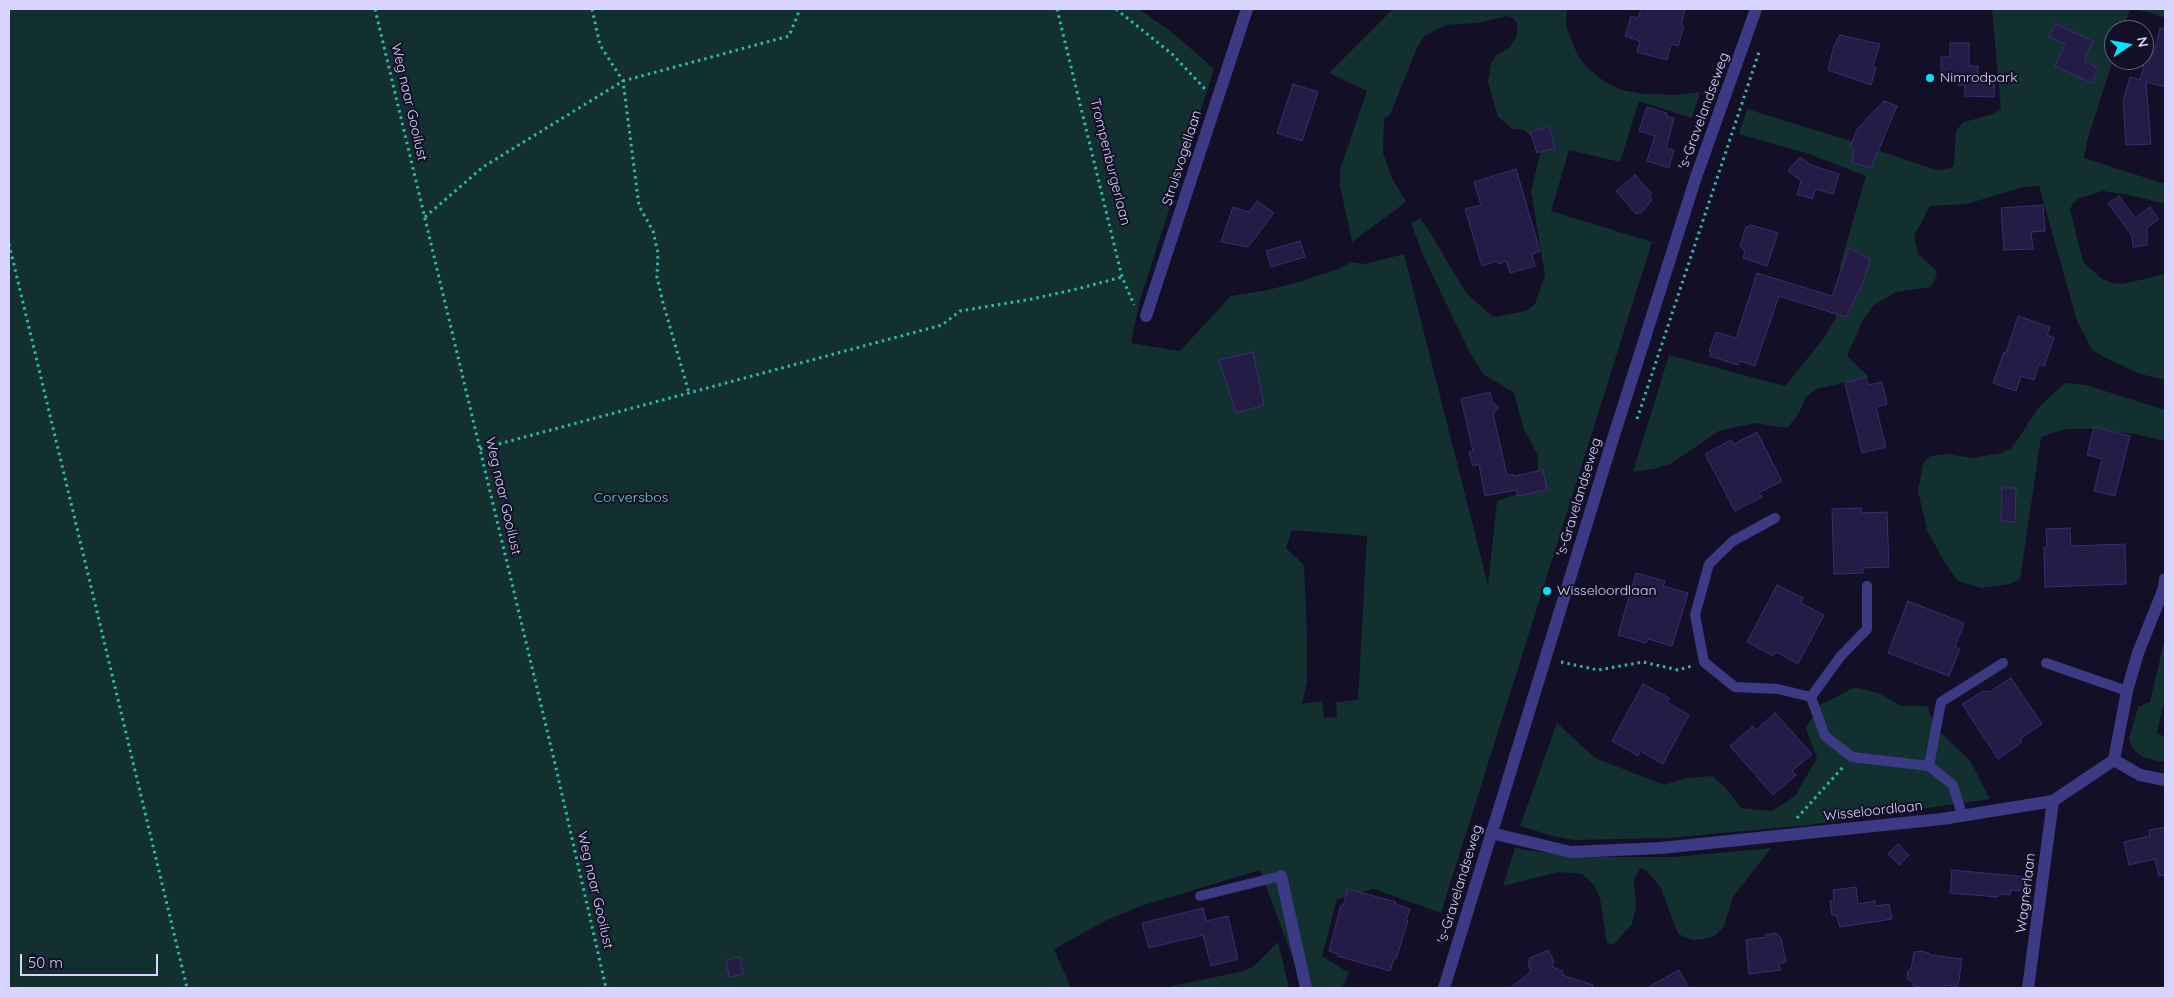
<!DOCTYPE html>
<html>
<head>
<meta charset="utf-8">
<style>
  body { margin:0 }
  #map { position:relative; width:2174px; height:997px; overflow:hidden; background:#130f26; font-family:Quicksand,sans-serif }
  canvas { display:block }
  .frame { position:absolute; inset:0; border:10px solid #d9d4ff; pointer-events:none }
  .north { position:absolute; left:2104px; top:20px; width:50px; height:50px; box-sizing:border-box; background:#130f26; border:1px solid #625e7d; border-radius:50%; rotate:78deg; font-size:14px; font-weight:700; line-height:20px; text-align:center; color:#d9d4ff }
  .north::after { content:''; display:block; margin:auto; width:18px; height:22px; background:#00e5ff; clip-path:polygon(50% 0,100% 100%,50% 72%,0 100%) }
  .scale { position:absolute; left:20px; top:954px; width:138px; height:22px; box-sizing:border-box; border:2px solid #d9d4ff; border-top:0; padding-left:6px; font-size:15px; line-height:18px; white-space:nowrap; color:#d9d4ff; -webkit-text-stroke:4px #130f26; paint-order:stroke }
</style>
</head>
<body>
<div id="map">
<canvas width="2174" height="997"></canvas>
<div class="frame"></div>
<div class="north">N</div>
<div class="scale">50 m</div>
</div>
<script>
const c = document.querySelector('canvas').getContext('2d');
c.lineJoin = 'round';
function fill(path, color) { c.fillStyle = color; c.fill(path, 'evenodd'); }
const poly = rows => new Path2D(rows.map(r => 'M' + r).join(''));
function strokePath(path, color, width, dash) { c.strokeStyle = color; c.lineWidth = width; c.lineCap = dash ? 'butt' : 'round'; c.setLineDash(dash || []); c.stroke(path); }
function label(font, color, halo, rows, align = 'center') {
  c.font = font + ' Quicksand,sans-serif'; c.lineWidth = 4; c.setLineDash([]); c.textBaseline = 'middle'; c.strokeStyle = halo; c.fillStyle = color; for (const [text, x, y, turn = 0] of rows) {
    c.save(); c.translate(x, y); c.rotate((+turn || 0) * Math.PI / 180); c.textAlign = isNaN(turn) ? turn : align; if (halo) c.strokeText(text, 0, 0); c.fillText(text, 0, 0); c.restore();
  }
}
fill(poly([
  [9,9,1139,9,1173,33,1214,69,1140,300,1131,343,1180,351,1231,296,1268,290,1302,281,1338,269,1352,262,1365,264,1404,254,1488,585,1497,501,1518,494,1538,482,1538,455,1524,430,1514,393,1483,374,1468,349,1423,255,1411,223,1420,219,1426,226,1466,293,1493,317,1526,311,1535,304,1545,275,1531,191,1541,151,1539,143,1524,130,1513,129,1498,117,1488,82,1491,64,1496,55,1509,48,1517,36,1517,23,1513,18,1507,16,1477,23,1446,25,1424,36,1417,48,1390,115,1384,118,1383,153,1391,176,1406,202,1352,242,1340,186,1340,169,1367,91,1329,73,1393,9,1567,9,1566,26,1578,56,1586,67,1605,82,1621,90,1645,94,1676,95,1700,92,1692,118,1639,101,1620,162,1569,150,1551,211,1652,242,1441,913,1374,889,1337,899,1322,956,1349,973,1342,988,1304,988,1260,870,1141,906,1107,920,1054,949,1071,988,9,988],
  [1292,530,1367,536,1358,700,1336,702,1337,717,1324,718,1322,701,1302,704,1307,682,1307,633,1304,565,1286,548],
  [1992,9,2130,9,2123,30,2114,30,2114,57,2088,138,2084,158,2165,184,2165,204,2129,195,2103,191,2080,198,2074,202,2070,209,2083,262,2101,278,2112,283,2123,284,2165,274,2165,380,2140,374,2106,358,2092,350,2077,321,2039,186,2023,187,1967,204,1930,206,1914,236,1918,254,1935,269,1937,275,1931,287,1896,292,1873,306,1862,322,1847,356,1869,377,1816,389,1806,397,1799,413,1787,428,1754,423,1719,431,1672,463,1654,469,1633,472,1669,355,1785,386,1824,338,1835,319,1850,275,1839,269,1866,176,1809,154,1739,134,1747,109,1851,141,1930,168,1938,170,1951,168,1954,165,1956,131,1959,127,1964,122,1990,115,2001,109],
  [2131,9,2165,9,2165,18,2152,13],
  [2065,383,2086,385,2165,410,2165,441,2135,434,2089,429,2066,429,2041,437,2020,579,2010,584,1981,588,1958,581,1946,565,1927,530,1918,491,1923,464,1930,456,1946,454,1972,458,2001,453,2012,448,2039,407],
  [2165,638,2165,698,2157,732,2165,738,2165,761,2157,761,2141,756,2133,749,2129,739,2138,707,2150,702],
  [1855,687,1881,694,1901,706,1927,706,1936,728,1970,761,1990,799,1808,825,1670,838,1574,840,1556,837,1520,826,1557,723,1595,758,1664,785,1686,778,1712,776,1724,786,1741,808,1772,811,1795,796,1817,758,1806,728,1820,705],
  [1515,848,1574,857,1674,857,1771,848,1733,897,1724,926,1716,935,1705,939,1692,940,1678,934,1661,888,1646,870,1640,868,1634,880,1636,907,1632,924,1613,945,1607,943,1600,898,1594,885,1582,874,1558,872,1503,886],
  [1278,942,1289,988,1168,988,1171,986,1240,972,1253,967]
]), '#12302f');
const building = poly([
  [1641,9,1685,9,1681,25,1684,26,1678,46,1671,44,1667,60,1637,52,1640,41,1625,36,1631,16,1638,18,1641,9],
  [2055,24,2093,41,2084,60,2098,69,2092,83,2055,66,2065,44,2049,37,2055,24],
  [2160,28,2165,29,2165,87,2146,82,2151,144,2126,145,2123,101,2130,77,2140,80,2146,55,2153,56,2160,28],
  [1840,35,1880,44,1873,66,1876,68,1871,85,1828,70,1834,46,1840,35],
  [1950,43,1969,43,1969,66,1978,66,1978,78,1995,79,1994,97,1965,96,1965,85,1958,85,1959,76,1941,76,1941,57,1950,57,1950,43],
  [1293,84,1318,92,1302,141,1277,133,1293,84],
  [1884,101,1897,106,1871,168,1852,162,1854,148,1850,147,1857,129,1884,101],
  [1647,107,1667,113,1666,116,1674,118,1666,148,1674,150,1669,168,1647,161,1655,136,1639,131,1647,107],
  [1549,126,1555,148,1537,153,1530,132,1549,126],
  [1800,157,1811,165,1839,174,1833,194,1816,189,1812,199,1797,194,1801,181,1788,171,1800,157],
  [1516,169,1540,251,1532,254,1535,266,1510,273,1506,261,1498,264,1497,261,1482,266,1465,209,1481,205,1474,182,1516,169],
  [1635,175,1652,194,1649,196,1652,199,1642,212,1636,214,1616,191,1635,175],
  [2119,196,2135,218,2150,207,2159,219,2147,228,2147,245,2133,247,2132,236,2108,203,2119,196],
  [1257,201,1274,213,1248,247,1221,242,1233,207,1249,212,1257,201],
  [2043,205,2045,231,2031,232,2033,249,2004,250,2001,208,2043,205],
  [1751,225,1778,233,1767,266,1743,258,1745,252,1740,246,1746,227,1751,225],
  [1300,241,1305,257,1271,267,1266,251,1300,241],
  [1849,248,1870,259,1863,283,1846,317,1779,296,1755,366,1740,361,1738,365,1710,356,1711,352,1709,351,1716,332,1736,338,1757,273,1832,296,1849,248],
  [2018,316,2050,327,2047,335,2054,338,2044,366,2039,364,2034,380,2021,376,2016,391,1993,383,2004,352,2006,353,2018,316],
  [1253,352,1264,405,1236,413,1219,360,1253,352],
  [1866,377,1868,385,1882,382,1887,404,1876,407,1886,447,1862,453,1845,383,1866,377],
  [1490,392,1492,402,1499,407,1493,414,1507,475,1513,474,1514,476,1543,470,1547,490,1518,496,1516,490,1485,496,1479,464,1473,466,1469,452,1473,451,1461,399,1490,392],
  [2094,427,2130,436,2115,496,2094,491,2102,459,2087,455,2094,427],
  [1757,432,1782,481,1759,493,1762,497,1735,511,1705,454,1731,440,1734,444,1757,432],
  [2002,488,2016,488,2015,522,2001,521,2002,488],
  [1861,508,1861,513,1887,512,1889,567,1863,568,1863,573,1834,574,1832,509,1861,508],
  [2070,528,2071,546,2125,544,2126,584,2045,587,2044,547,2047,547,2046,529,2070,528],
  [1636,573,1665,581,1663,586,1688,593,1672,646,1648,639,1646,643,1618,635,1636,573],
  [1777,585,1803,598,1801,603,1824,615,1798,664,1776,652,1773,656,1747,642,1777,585],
  [1908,601,1964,623,1955,647,1960,649,1949,676,1888,653,1908,601],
  [2011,678,2042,724,2020,739,2022,742,1998,759,1962,704,1983,691,1989,692,2011,678],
  [1643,684,1669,698,1667,702,1689,715,1663,764,1640,751,1638,756,1612,741,1643,684],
  [1775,713,1812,754,1792,771,1796,775,1773,795,1730,746,1753,726,1756,730,1775,713],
  [2165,827,2165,875,2159,876,2155,859,2129,865,2124,842,2150,836,2149,830,2165,827],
  [1898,844,1909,855,1899,865,1888,854,1898,844],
  [1952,870,2026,877,2025,891,2011,890,2010,895,1998,894,1998,897,1950,893,1952,870],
  [1856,887,1858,904,1875,901,1876,906,1889,904,1892,919,1840,927,1836,915,1832,915,1830,901,1834,901,1833,890,1856,887],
  [1348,889,1396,902,1395,904,1410,909,1406,920,1408,921,1396,959,1394,959,1390,971,1337,956,1338,954,1329,951,1341,905,1343,906,1348,889],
  [1203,908,1206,921,1228,916,1238,959,1211,966,1203,935,1149,948,1142,923,1203,908],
  [1776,933,1781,938,1786,962,1779,964,1780,970,1749,974,1746,940,1766,937,1765,935,1776,933],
  [1548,950,1554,961,1552,967,1563,971,1562,975,1593,985,1592,988,1510,988,1531,972,1528,964,1530,958,1548,950],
  [1921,951,1929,953,1931,955,1962,959,1958,987,1945,985,1944,988,1927,988,1913,986,1913,983,1907,978,1908,971,1911,969,1914,952,1921,951],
  [740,957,743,974,729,977,726,960,740,957],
  [1679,970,1689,988,1647,988,1679,970]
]);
fill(building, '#241b47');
strokePath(building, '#3b2d73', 1);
strokePath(poly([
  [375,9,556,768,606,988],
  [592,9,600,45,623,81,639,206,653,231,658,253,657,277,663,303,689,393],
  [1057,9,1122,277,1134,305],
  [1116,9,1172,54,1205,89],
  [425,217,483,167,623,81,789,36,800,9],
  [9,244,187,988],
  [1637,419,1759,52],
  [480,449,942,325,960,311,1032,299,1077,289,1122,277],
  [1561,662,1598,670,1643,662,1678,670,1692,666],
  [1797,818,1843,767]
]), '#2fb8b0', 3, [2.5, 4]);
strokePath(poly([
  [1775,518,1733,541,1709,564,1695,615,1704,662,1735,687,1778,689,1811,697],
  [1867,586,1867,629,1840,657,1811,697,1825,736,1852,757,1929,766],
  [2046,663,2127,691],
  [1962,815,1953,785,1929,766,1941,702,2003,663],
  [1200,896,1281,876]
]), '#3d3a85', 10);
strokePath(poly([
  [1146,316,1247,9],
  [2114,760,2127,691,2138,653,2164,588,2165,579],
  [1491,833,1571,852,1661,848,1942,819,2053,801,2114,760,2140,775,2165,780],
  [1281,876,1306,988],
  [2028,988,2053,801]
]), '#3d3a85', 12);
strokePath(poly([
  [1444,988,1610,448,1696,177,1756,9]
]), '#3d3a85', 12);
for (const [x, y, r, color] of [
  [1930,78,5,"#00e5ff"],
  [1547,591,5,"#00e5ff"]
]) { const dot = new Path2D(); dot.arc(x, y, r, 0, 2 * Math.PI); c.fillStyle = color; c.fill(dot); strokePath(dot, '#130f26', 2); }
label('14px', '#d9d4ff', '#130f26', [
  ["Nimrodpark",1940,78],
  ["Wisseloordlaan",1557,591]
], 'left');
label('14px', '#d9d4ff', '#130f26', [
  ["Weg naar Gooilust",409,102,77],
  ["'s-Gravelandseweg",1704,111,-70],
  ["Struisvogellaan",1182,158,-72],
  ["Trompenburgerlaan",1110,162,76],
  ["Weg naar Gooilust",503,496,77],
  ["'s-Gravelandseweg",1579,497,-73],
  ["Wisseloordlaan",1873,811,-6],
  ["'s-Gravelandseweg",1460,884,-73],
  ["Weg naar Gooilust",595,890,77],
  ["Wagnerlaan",2026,893,-83]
]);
label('14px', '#5fe0c0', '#130f26', [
  ["Corversbos",631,498]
]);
</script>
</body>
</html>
